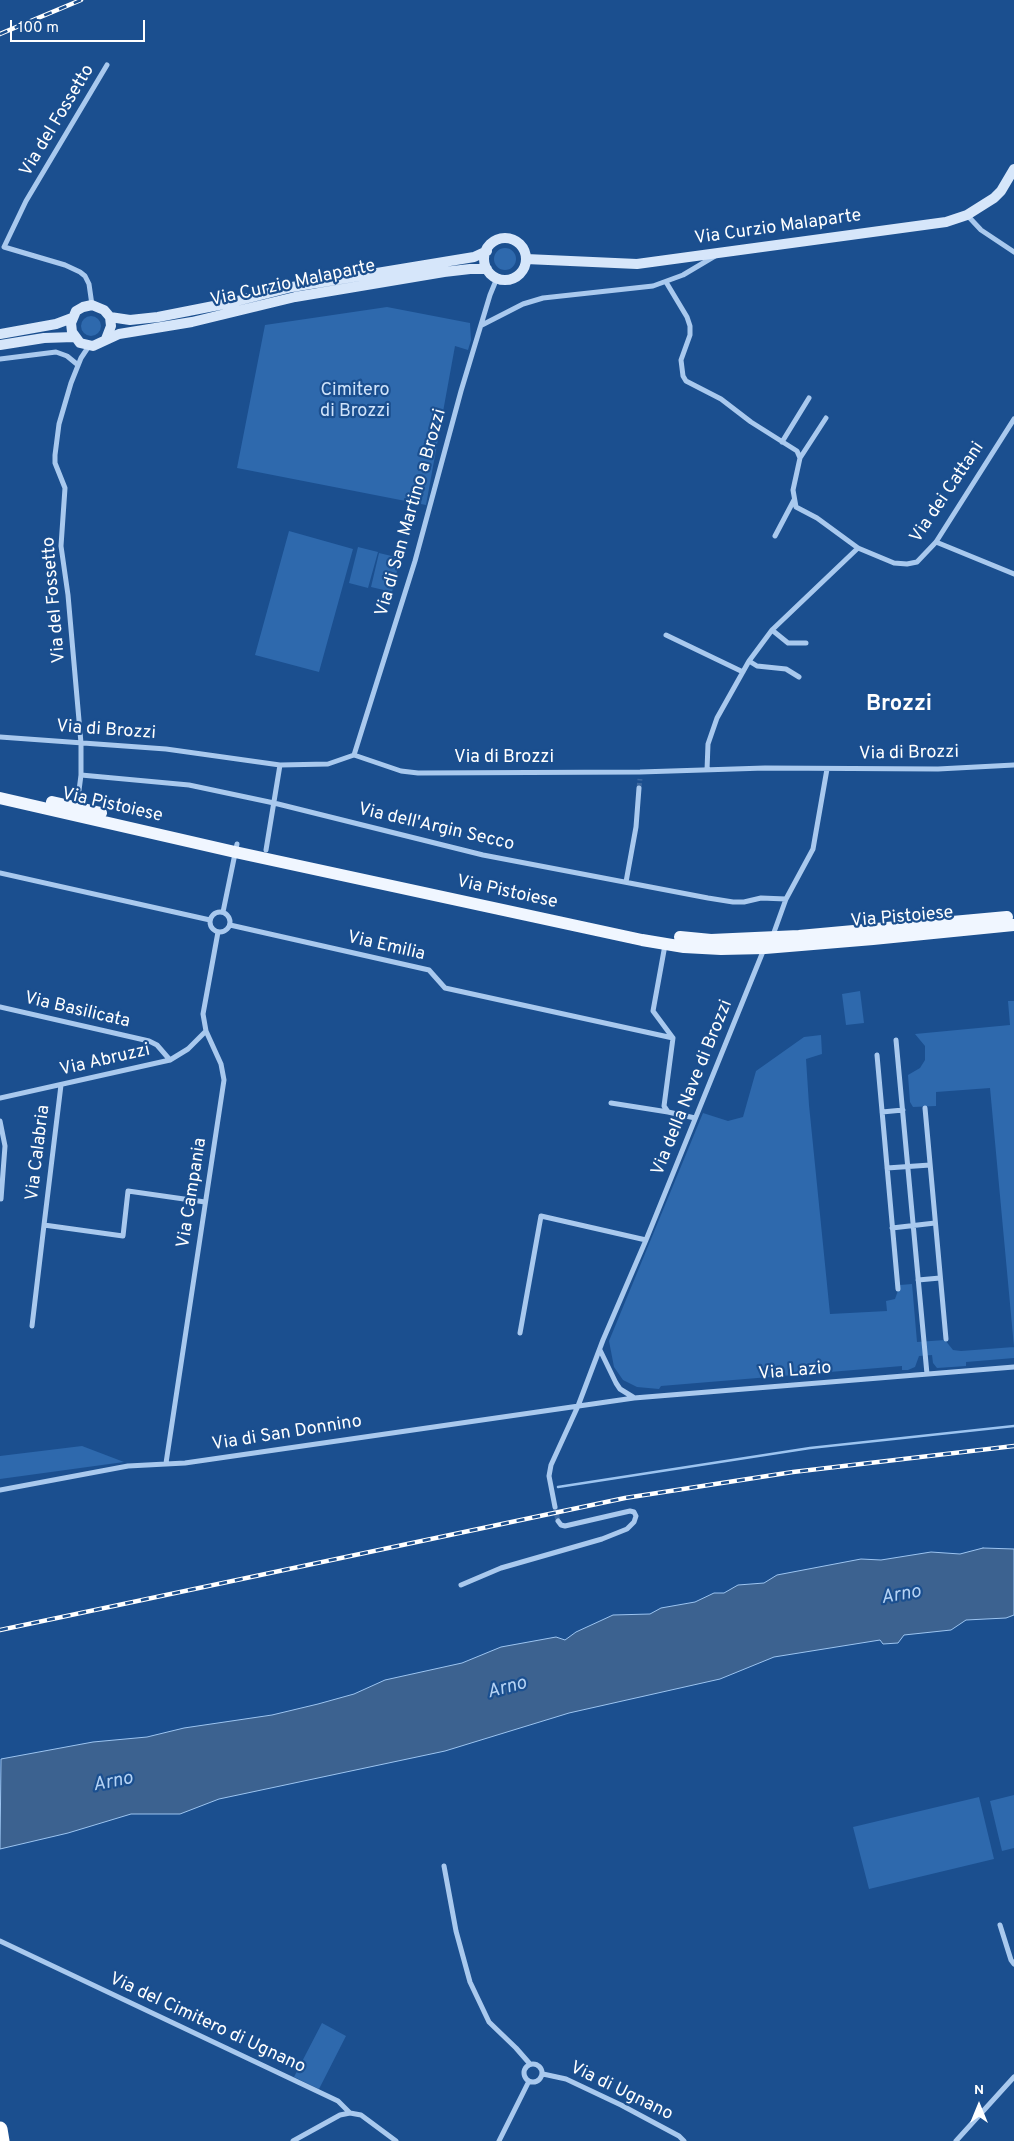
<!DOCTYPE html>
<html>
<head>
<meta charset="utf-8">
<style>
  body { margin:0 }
  #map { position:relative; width:1014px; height:2141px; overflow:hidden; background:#1b4f8f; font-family:Overpass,sans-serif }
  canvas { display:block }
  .north { position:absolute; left:954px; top:2081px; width:50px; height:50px; -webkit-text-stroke:4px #1b4f8f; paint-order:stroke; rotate:0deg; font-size:14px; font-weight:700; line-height:20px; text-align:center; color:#fff }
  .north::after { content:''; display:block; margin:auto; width:18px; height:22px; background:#fff; clip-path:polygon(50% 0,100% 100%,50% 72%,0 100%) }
  .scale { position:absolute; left:10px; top:20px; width:135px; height:22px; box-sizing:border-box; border:2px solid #fff; border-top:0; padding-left:6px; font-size:15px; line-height:18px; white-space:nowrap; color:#fff; -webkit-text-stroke:4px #1b4f8f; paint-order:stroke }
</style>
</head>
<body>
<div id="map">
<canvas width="1014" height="2141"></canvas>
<div class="north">N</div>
<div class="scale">100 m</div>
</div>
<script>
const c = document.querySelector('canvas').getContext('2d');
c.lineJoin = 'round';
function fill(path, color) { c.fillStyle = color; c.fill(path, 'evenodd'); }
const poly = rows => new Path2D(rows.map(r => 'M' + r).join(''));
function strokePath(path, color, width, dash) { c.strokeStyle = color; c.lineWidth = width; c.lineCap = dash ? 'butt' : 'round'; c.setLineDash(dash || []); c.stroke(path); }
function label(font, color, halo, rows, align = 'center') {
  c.font = font + ' Overpass,sans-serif'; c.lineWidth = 4.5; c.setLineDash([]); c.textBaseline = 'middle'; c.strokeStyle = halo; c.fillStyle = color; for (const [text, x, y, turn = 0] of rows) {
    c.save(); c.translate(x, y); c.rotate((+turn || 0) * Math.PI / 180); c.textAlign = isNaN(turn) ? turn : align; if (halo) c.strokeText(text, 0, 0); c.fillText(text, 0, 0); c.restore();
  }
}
fill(poly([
  '494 259a11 11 0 1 1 22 0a11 11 0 1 1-22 0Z',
  [387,307,470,323,471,340,468,350,455,346,426,505,237,468,265,325],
  '81 326a10 10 0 1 1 20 0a10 10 0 1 1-20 0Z',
  [289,531,353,549,319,672,255,655],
  [358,547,378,552,368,588,349,583],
  [379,553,400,558,392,592,371,587],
  [860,991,864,1023,846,1025,842,994],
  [1008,1001,1014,1001,1014,1358,966,1362,966,1366,937,1368,933,1363,932,1355,919,1356,915,1367,908,1370,902,1370,902,1366,661,1386,659,1389,637,1387,623,1380,614,1367,609,1341,703,1113,728,1121,743,1117,756,1071,804,1037,821,1035,822,1054,806,1059,809,1105,830,1314,887,1311,886,1301,895,1299,900,1285,912,1284,917,1342,945,1340,953,1350,961,1351,1014,1347,990,1088,936,1092,936,1106,913,1107,910,1102,908,1075,920,1068,925,1060,925,1046,915,1034,1010,1025],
  [82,1446,124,1462,0,1479,0,1456],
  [1014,1795,1014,1848,1002,1851,990,1801],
  [979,1797,994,1859,869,1889,853,1827],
  [322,2023,346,2036,319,2089,294,2077]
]), '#2e69ad');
const water = poly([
  [983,1548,1014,1549,1014,1615,1006,1618,966,1620,951,1630,904,1635,898,1643,883,1644,880,1640,774,1657,720,1679,569,1713,445,1751,219,1799,180,1814,131,1814,68,1833,0,1849,1,1759,93,1742,147,1737,184,1728,272,1715,318,1704,354,1694,385,1680,462,1663,501,1647,556,1637,565,1640,576,1632,613,1615,650,1614,661,1608,695,1602,714,1593,724,1593,738,1585,764,1583,777,1575,861,1559,881,1560,931,1552,960,1554,983,1548]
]);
fill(water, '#3c6290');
strokePath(water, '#9cc4f0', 1);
strokePath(poly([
  [558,1487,810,1448,1014,1426]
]), '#9cc4f0', 2.5);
strokePath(poly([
  [639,788,640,779],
  [555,1507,558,1521]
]), '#3d69a0', 5, [5, 2.5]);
strokePath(poly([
  [967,215,981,230,1014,252],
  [666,282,687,317,690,326,690,335,681,360,683,376,686,381,721,399,751,422,797,451,800,458,793,490,796,507,817,518,858,548,894,563,907,564,917,562,936,542,1014,419],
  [92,305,89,284,85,276,80,272,65,265,4,247,26,201,107,65],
  [482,325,523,304,543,298,653,286,683,275,715,256],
  [0,359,56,352,67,356,78,365],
  [782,442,809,398],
  [800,458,826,418],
  [775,536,794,500],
  [936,542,1014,574],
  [772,630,788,643,806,643],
  [666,635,743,672],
  [749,661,757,666,786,669,799,677],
  [0,737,166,749,280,765,328,764,354,755,401,771,418,773,640,772,765,768,938,769,1014,765],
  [354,755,415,561,461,391,490,295,497,278],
  [707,770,708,744,717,718,749,661,772,630,858,548],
  [81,775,189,785,274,803,483,855,708,898,733,902,744,902,761,898,786,899],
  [77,806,81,775,81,743,68,595,61,546,65,488,55,463,55,455,59,424,71,383,81,358,89,346],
  [266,850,280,765],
  [0,873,210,920],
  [626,882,636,827,639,788],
  '210 922a10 10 0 1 1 20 0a10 10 0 1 1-20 0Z',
  [223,912,237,844],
  [230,925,429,970,445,988,673,1038],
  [773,935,786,899,813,849,827,769],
  [665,945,653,1011,673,1038,664,1106,668,1112,695,1118],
  [0,1007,149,1041,157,1045,170,1060],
  [896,1040,927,1374],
  [877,1055,898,1289],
  [61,1085,44,1225,123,1236,128,1191,205,1202],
  [0,1098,170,1060,188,1049,206,1031],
  [611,1103,668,1112],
  [925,1108,946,1339],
  [882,1112,903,1110],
  [0,1121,5,1146,1,1199],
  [887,1168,930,1165],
  [892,1228,935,1223],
  [918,1280,940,1278],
  [32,1326,44,1225],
  [520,1333,541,1216,646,1240],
  [600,1350,616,1383,620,1389,633,1397],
  [166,1463,224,1080,221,1064,206,1031,203,1014,218,932],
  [0,1490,128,1466,185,1463,634,1398,1014,1367],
  [555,1507,549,1476,551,1465,578,1406,603,1340,646,1240,764,949],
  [461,1585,501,1568,602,1539,627,1529,634,1522,636,1516,634,1512,630,1511,565,1526,561,1525,558,1521],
  [444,1866,456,1931,470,1982,489,2022,516,2048,530,2064],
  [1000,1925,1011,1960,1014,1964],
  [0,1941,338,2101,350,2113],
  '524 2073a9 9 0 1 1 18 0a9 9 0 1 1-18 0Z',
  [543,2074,566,2079,621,2105,679,2136,684,2141],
  [293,2141,340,2115,350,2113,361,2115,396,2141],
  [499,2141,529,2081],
  [956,2141,1014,2077]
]), '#a9c9ee', 5);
strokePath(poly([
  '484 259a21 21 0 1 1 42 0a21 21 0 1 1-42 0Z',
  [526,259,637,264,946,222,967,215,994,198,1001,191,1014,169],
  [110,317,130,320,158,317,229,303,292,287,474,257,487,251],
  [0,334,56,324,72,318],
  [106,339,111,326,110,317,104,310,92,305,83,307,76,311,71,323,72,332,80,343,93,346,119,334,192,322,295,297,444,272,470,269,487,269],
  [0,345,44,338,74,337]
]), '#d6e6fa', 10);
strokePath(poly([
  [0,798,235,852,642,940,684,947,721,949,765,948,873,939,1014,925],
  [52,802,101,813],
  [680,937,711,940,799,936,1007,917]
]), '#f0f6ff', 12);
strokePath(poly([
  [0,2129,2,2141]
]), '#fff', 15);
const rail = poly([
  [0,34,81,0],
  [0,1630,625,1498,793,1472,1014,1446]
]);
strokePath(rail, '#fff', 4.5);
strokePath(rail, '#1b4f8f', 2.5, [8]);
label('18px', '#fff', '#1b4f8f', [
  ["Via del Fossetto",58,121,-59],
  ["Via Curzio Malaparte",778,228,-8],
  ["Via Curzio Malaparte",293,284,-12],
  ["Via dei Cattani",948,493,-56],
  ["Via di San Martino a Brozzi",412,513,-74],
  ["Via del Fossetto",55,600,-95],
  ["Via di Brozzi",106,731,4],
  ["Via di Brozzi",909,754,-1],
  ["Via di Brozzi",504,758],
  ["Via Pistoiese",112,806,13],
  ["Via dell'Argin Secco",436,828,13],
  ["Via Pistoiese",507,893,12],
  ["Via Pistoiese",902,918,-5],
  ["Via Emilia",386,947,13],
  ["Via Basilicata",77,1011,13],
  ["Via Abruzzi",105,1061,-13],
  ["Via della Nave di Brozzi",693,1088,-68],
  ["Via Calabria",39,1153,-83],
  ["Via Campania",193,1193,-81],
  ["Via Lazio",795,1372,-5],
  ["Via di San Donnino",287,1434,-9],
  ["Via del Cimitero di Ugnano",207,2024,25],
  ["Via di Ugnano",621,2092,26]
]);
label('18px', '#cfe3fa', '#1b4f8f', [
  ["Cimitero",355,391],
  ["di Brozzi",355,412]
]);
label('italic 19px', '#b5d3f5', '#1b4f8f', [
  ["Arno",901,1596,-10],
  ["Arno",507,1689,-15],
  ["Arno",113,1783,-11]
]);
label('bold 22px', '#fff', '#1b4f8f', [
  ["Brozzi",899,706]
]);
</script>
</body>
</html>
